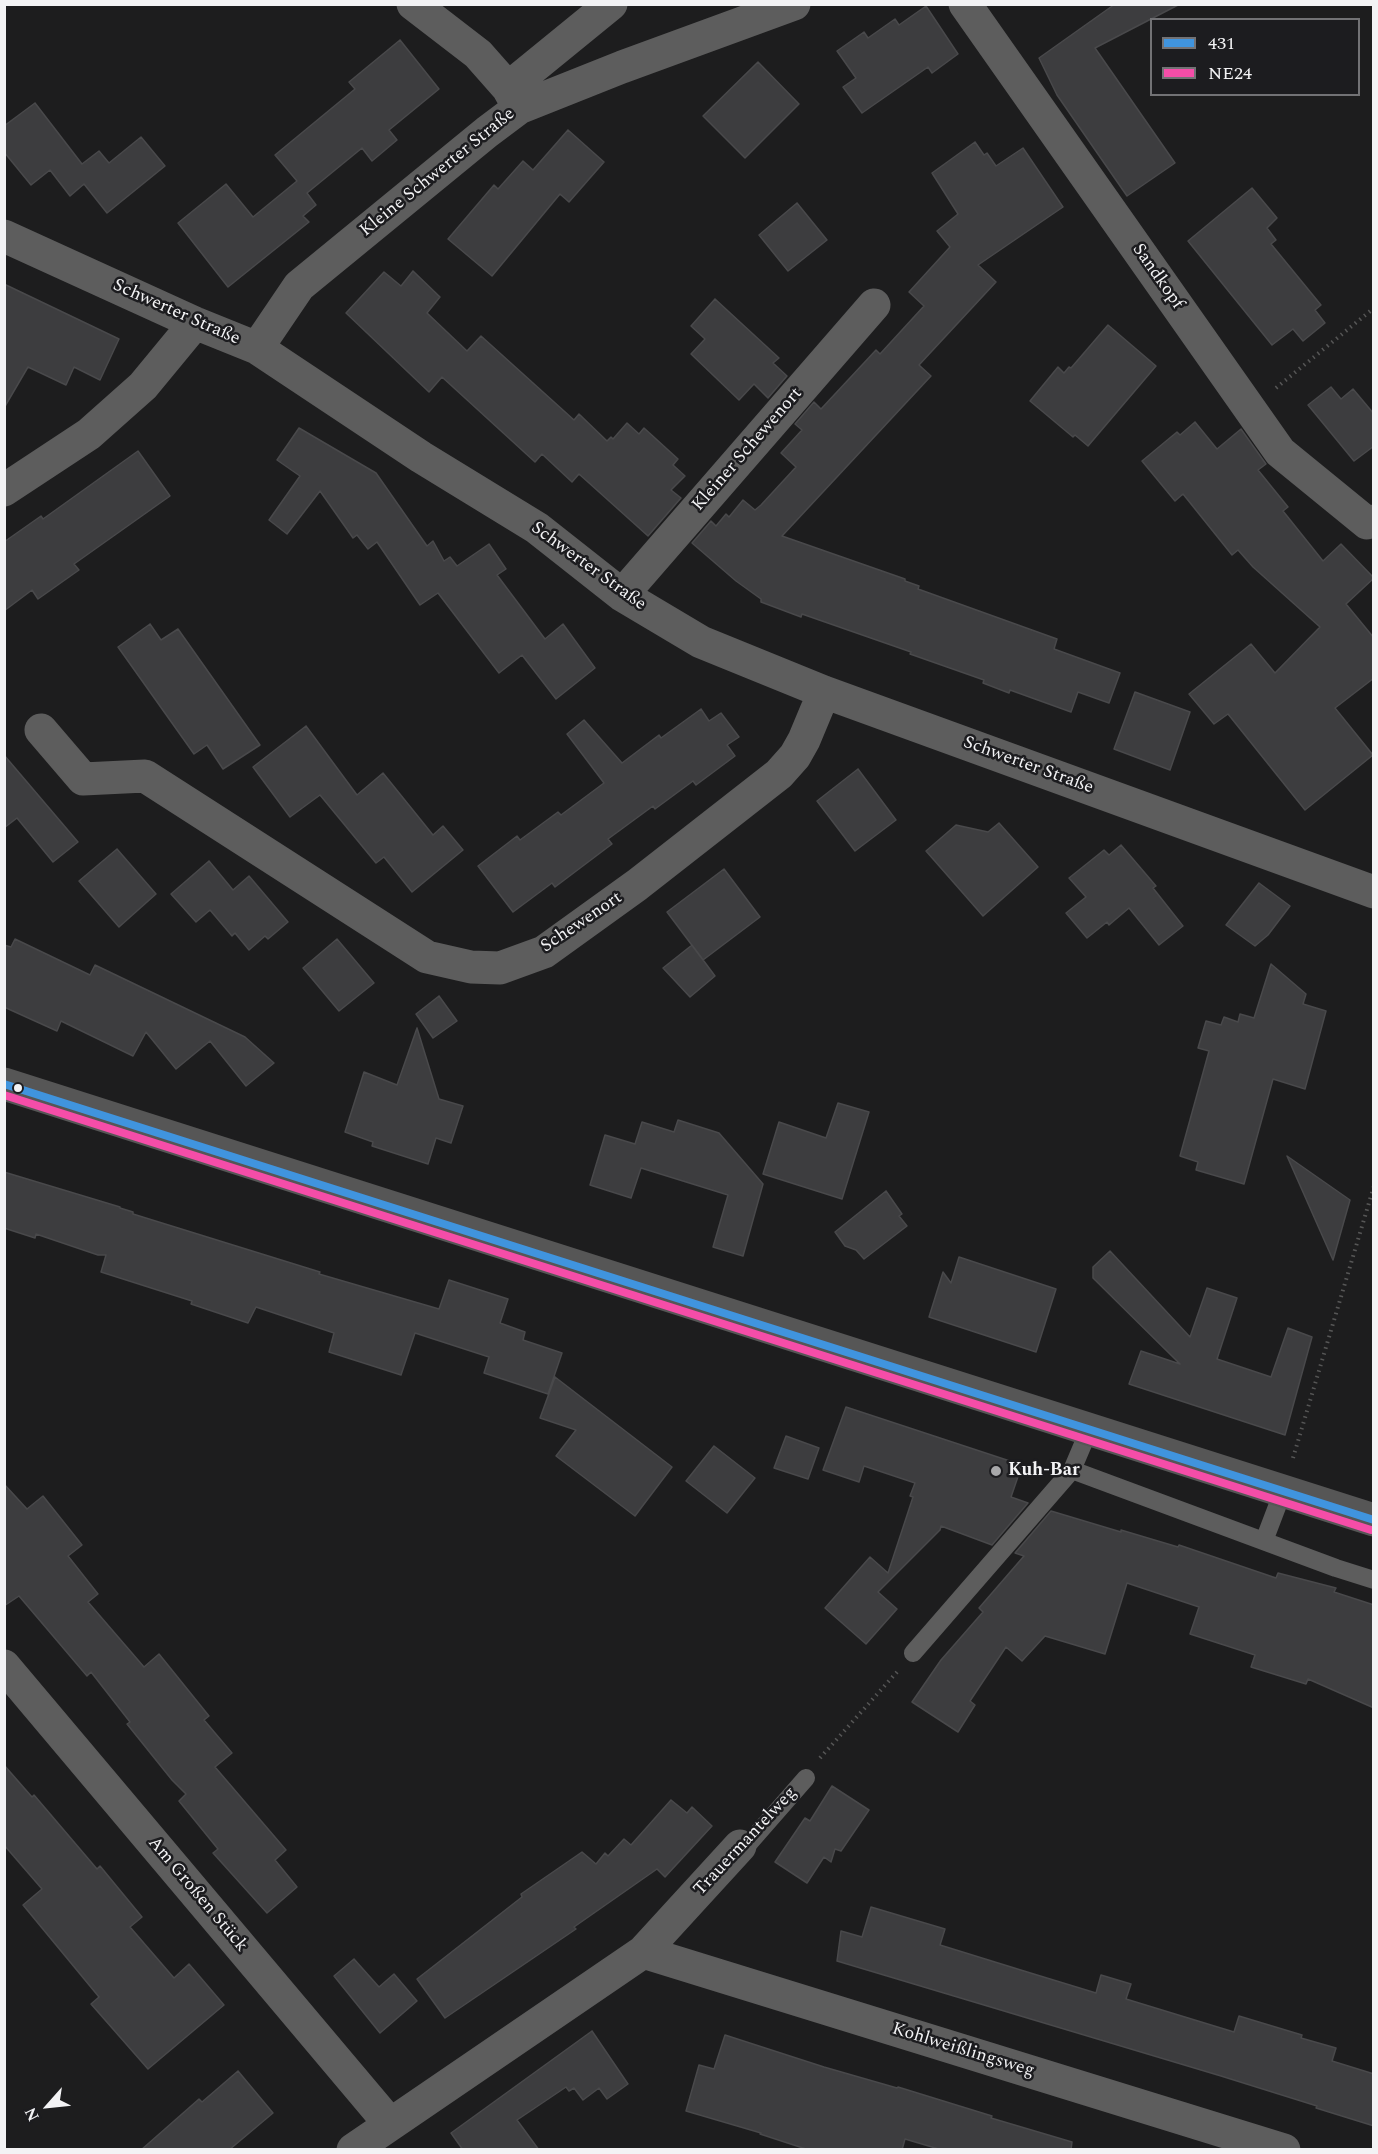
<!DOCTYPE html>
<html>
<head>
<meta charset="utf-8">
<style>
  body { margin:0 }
  #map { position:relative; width:1378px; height:2154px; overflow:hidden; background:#1d1d1e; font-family:Spectral,serif }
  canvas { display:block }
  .frame { position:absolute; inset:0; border:6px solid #f3f3f5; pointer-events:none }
  .legend { position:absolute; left:1150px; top:18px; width:210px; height:78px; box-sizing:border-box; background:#1c1c1f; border:2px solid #727275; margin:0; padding:8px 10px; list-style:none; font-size:18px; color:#f3f3f5 }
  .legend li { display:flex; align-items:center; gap:12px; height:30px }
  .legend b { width:30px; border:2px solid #727275 }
  .north { position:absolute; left:18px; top:2076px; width:60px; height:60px; -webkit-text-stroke:4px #1c1c1f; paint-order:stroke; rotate:243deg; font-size:16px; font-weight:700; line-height:24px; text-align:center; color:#f3f3f5 }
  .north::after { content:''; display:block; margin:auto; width:21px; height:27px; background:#f3f3f5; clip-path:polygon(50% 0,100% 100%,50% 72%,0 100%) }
</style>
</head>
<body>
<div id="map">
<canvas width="1378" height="2154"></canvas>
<div class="frame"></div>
<ul class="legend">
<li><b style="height:8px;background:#4094de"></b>431</li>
<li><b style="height:8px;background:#f54da8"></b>NE24</li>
</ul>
<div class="north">N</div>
</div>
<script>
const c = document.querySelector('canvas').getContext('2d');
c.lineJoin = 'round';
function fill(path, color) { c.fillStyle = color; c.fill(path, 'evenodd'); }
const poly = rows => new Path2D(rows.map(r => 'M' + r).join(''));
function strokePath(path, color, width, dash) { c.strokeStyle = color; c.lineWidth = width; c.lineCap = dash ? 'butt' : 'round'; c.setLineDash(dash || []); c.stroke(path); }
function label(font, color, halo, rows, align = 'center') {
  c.font = font + ' Spectral,serif'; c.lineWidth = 5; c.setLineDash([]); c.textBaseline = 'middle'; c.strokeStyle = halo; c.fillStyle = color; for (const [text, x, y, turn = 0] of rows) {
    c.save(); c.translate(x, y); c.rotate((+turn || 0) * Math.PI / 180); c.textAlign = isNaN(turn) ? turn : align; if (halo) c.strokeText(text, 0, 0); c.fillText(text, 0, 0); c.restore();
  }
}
const building = poly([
  [1115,4,1180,4,1095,48,1175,163,1127,196,1057,95,1039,58,1115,4],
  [926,6,958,54,932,73,928,67,862,113,843,87,856,78,837,51,864,32,868,38,895,19,899,25,926,6],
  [400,40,439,89,389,130,397,140,372,161,362,148,307,193,316,205,303,216,309,222,228,287,178,223,226,184,253,217,297,181,275,155,355,89,349,82,400,40],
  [758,62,799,104,745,158,703,116,758,62],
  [35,103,82,164,99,151,109,163,141,137,165,166,107,213,84,184,70,196,50,170,31,185,4,152,4,126,35,103],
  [568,130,604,162,569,202,560,194,492,276,448,239,494,185,498,189,523,161,533,170,568,130],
  [975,142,984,155,987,153,996,166,1023,148,1063,207,978,265,996,282,919,365,931,376,782,536,905,579,905,581,919,586,918,589,1057,639,1054,649,1120,673,1109,703,1078,692,1071,712,1010,690,1009,693,983,683,984,680,910,654,911,652,802,614,801,617,761,602,761,599,736,581,692,543,711,521,716,526,726,514,729,517,743,500,755,510,761,505,796,467,781,453,802,430,795,424,814,402,821,409,876,350,880,354,924,306,909,292,950,247,937,231,958,214,932,173,975,142],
  [1252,188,1277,218,1267,228,1276,240,1271,244,1321,305,1315,310,1325,323,1303,341,1293,329,1272,345,1188,241,1252,188],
  [797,203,827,240,788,271,759,235,797,203],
  [413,271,440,297,427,313,467,351,481,336,574,420,579,414,607,441,611,437,613,439,627,423,639,434,644,428,678,459,673,465,685,476,671,490,681,498,648,536,579,474,572,482,542,454,535,462,442,377,429,392,346,313,384,272,401,286,413,271],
  [4,284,119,339,100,380,74,367,66,385,28,367,4,408,4,284],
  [715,299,779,358,773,363,787,376,768,398,754,384,739,400,691,354,705,339,691,326,715,299],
  [1108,325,1156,366,1088,446,1075,435,1073,437,1030,401,1058,367,1064,373,1069,367,1071,368,1108,325],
  [1331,387,1341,399,1353,389,1374,414,1374,446,1354,461,1308,405,1331,387],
  [1195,422,1217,449,1241,429,1266,464,1258,470,1288,507,1283,511,1323,561,1341,544,1374,578,1346,604,1374,638,1374,678,1335,708,1373,755,1305,810,1228,714,1214,724,1189,694,1251,644,1275,673,1320,627,1253,567,1238,550,1232,555,1183,494,1175,501,1142,461,1177,432,1180,435,1195,422],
  [299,428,376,473,427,546,433,541,444,561,450,557,457,566,489,544,506,569,497,575,545,639,563,624,595,668,556,699,522,655,499,673,438,593,420,605,377,542,368,549,357,535,353,538,320,491,287,534,269,520,300,476,277,460,299,428],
  [138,451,170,496,74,564,79,570,38,599,32,590,4,611,4,542,41,516,43,519,138,451],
  [150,624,161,640,178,629,260,745,223,769,207,745,194,754,118,647,150,624],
  [1135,692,1190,712,1170,770,1114,749,1135,692],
  [701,709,709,721,721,713,739,737,727,745,735,756,696,785,693,781,655,809,653,806,608,839,612,844,555,887,552,883,513,912,478,866,517,836,520,840,558,812,561,815,604,783,567,734,584,720,622,763,659,735,661,738,701,709],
  [306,726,357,795,383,773,433,835,443,826,463,850,412,892,384,857,376,863,320,795,290,817,253,767,306,726],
  [4,755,78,842,53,862,17,818,4,828,4,755],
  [858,769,896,820,855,851,817,801,858,769],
  [999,823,1038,867,983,916,926,851,956,825,988,832,999,823],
  [1121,845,1156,886,1153,888,1183,926,1159,945,1129,908,1109,925,1107,922,1087,938,1066,913,1086,897,1069,878,1104,850,1109,855,1121,845],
  [117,849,156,894,119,927,79,881,117,849],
  [209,861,233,890,249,876,288,922,268,939,265,936,249,950,235,933,232,936,210,910,196,922,171,894,209,861],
  [724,869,760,917,703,960,667,912,724,869],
  [1259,883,1290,906,1268,935,1255,946,1226,925,1259,883],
  [15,939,90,975,95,965,245,1037,274,1063,246,1086,210,1041,176,1069,146,1032,133,1056,61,1021,57,1031,4,1007,4,945,11,947,15,939],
  [337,939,374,983,339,1011,303,968,337,939],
  [692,945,715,976,690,997,663,968,692,945],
  [1271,964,1306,994,1303,1004,1326,1011,1305,1089,1273,1079,1244,1184,1196,1170,1198,1162,1180,1156,1209,1051,1198,1048,1206,1021,1221,1025,1224,1017,1238,1022,1240,1014,1254,1018,1271,964],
  [439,996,457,1021,433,1038,416,1014,439,996],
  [417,1028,439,1099,463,1106,451,1143,436,1138,428,1164,372,1146,373,1142,345,1132,364,1072,397,1085,417,1028],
  [838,1103,869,1112,842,1199,763,1174,779,1122,826,1138,838,1103],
  [678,1120,719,1133,763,1184,743,1256,713,1247,728,1195,641,1168,631,1198,590,1185,605,1135,635,1144,642,1122,674,1132,678,1120],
  [1287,1156,1350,1200,1333,1260,1287,1156],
  [4,1172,120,1207,120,1208,133,1212,133,1214,320,1272,319,1274,439,1309,449,1280,508,1299,500,1323,525,1332,523,1340,562,1353,548,1394,484,1373,489,1357,415,1333,401,1375,329,1352,334,1333,256,1307,248,1323,191,1304,192,1301,101,1272,106,1255,98,1255,36,1234,35,1238,4,1228,4,1172],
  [886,1191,902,1214,899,1216,907,1226,864,1259,856,1250,845,1246,835,1232,886,1191],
  [1110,1251,1190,1337,1207,1288,1237,1298,1217,1359,1271,1377,1288,1328,1312,1337,1285,1435,1129,1384,1141,1351,1180,1364,1093,1278,1093,1267,1110,1251],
  [959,1257,1056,1289,1036,1352,929,1317,943,1272,951,1283,959,1257],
  [555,1377,672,1467,635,1516,556,1456,576,1430,540,1418,555,1377],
  [846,1407,1022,1465,1011,1497,1028,1503,992,1545,941,1526,940,1530,878,1592,897,1609,866,1644,825,1608,870,1557,888,1573,913,1497,910,1496,915,1483,864,1466,859,1482,823,1470,846,1407],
  [786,1436,819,1448,808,1479,774,1468,786,1436],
  [714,1446,755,1478,727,1513,686,1481,714,1446],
  [4,1484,27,1509,43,1496,82,1545,68,1556,98,1594,88,1602,144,1667,159,1654,209,1716,204,1720,232,1753,215,1767,286,1850,275,1860,297,1887,267,1913,213,1853,218,1849,179,1801,186,1794,172,1780,127,1724,130,1722,91,1672,87,1676,19,1596,4,1606,4,1484],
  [1051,1511,1121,1532,1121,1530,1178,1547,1179,1545,1276,1578,1278,1573,1336,1588,1334,1592,1374,1605,1374,1708,1308,1679,1306,1684,1251,1667,1255,1655,1190,1634,1199,1607,1127,1583,1105,1654,1045,1636,1022,1661,1006,1647,970,1701,975,1705,958,1732,912,1702,941,1660,983,1612,979,1608,1024,1556,1015,1553,1051,1511],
  [4,1765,32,1797,34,1795,97,1869,100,1866,142,1917,130,1927,174,1978,189,1964,224,2005,148,2069,91,2004,99,1997,23,1905,42,1889,4,1845,4,1765],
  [832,1786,869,1810,841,1851,835,1849,831,1862,824,1857,807,1883,775,1862,805,1818,810,1821,832,1786],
  [671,1800,687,1813,692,1807,712,1826,665,1877,657,1869,574,1927,576,1929,445,2018,417,1979,522,1897,521,1894,582,1852,596,1864,605,1853,608,1856,624,1839,631,1845,671,1800],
  [871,1907,945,1929,940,1945,1024,1971,1096,1993,1101,1975,1131,1984,1126,1999,1234,2032,1239,2016,1302,2035,1301,2038,1336,2048,1332,2061,1374,2074,1374,2126,1316,2108,1317,2106,1221,2076,837,1961,841,1931,862,1937,871,1907],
  [354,1959,379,1987,394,1974,417,2001,380,2033,334,1976,354,1959],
  [592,2031,628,2084,607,2099,599,2088,583,2100,574,2088,569,2091,566,2087,517,2120,539,2150,463,2150,451,2133,592,2031],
  [725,2035,824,2067,897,2088,898,2087,992,2116,991,2118,1072,2142,1071,2150,942,2150,905,2139,902,2150,809,2150,760,2134,761,2133,686,2111,699,2065,714,2069,725,2035],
  [238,2071,273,2113,229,2150,141,2150,199,2099,202,2102,238,2071]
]);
fill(building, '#3d3d3f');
strokePath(building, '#49494b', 1.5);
strokePath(poly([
  [1276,388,1374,308],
  [1293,1458,1374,1186],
  [820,1758,897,1672]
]), '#565656', 4, [1.5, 4.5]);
strokePath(poly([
  [1072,1470,1336,1568,1374,1580],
  [1264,1541,1283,1491],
  [913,1653,1072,1470,1089,1430],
  [740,1846,750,1842,806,1778]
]), '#5d5d5d', 18);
strokePath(poly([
  [413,4,478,54,508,88,519,108],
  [965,4,1280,452,1367,523,1374,521],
  [508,88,611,4],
  [4,236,195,323,257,348,421,457,537,528,622,595,701,642,824,692,1374,892],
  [257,348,299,286,487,132,519,108,622,67,794,4],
  [4,490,89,434,143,386,195,323],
  [622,595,874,305],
  [41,730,83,779,145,776,427,957,471,967,500,968,544,952,637,885,779,774,795,756,804,740,824,692],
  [4,1666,390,2124],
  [643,1952,1284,2150],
  [353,2150,643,1952,740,1846]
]), '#5d5d5d', 33);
strokePath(poly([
  [4,1084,1374,1520]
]), '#565656', 33);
strokePath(poly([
  [4,1084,1374,1520]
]), '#4094de', 8);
strokePath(poly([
  [4,1095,1371,1530]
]), '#f54da8', 8);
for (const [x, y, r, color] of [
  [18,1088,5,"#f3f3f5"],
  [996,1471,6,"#a8a8aa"]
]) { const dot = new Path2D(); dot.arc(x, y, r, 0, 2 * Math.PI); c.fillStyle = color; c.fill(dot); strokePath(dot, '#1c1c1f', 2); }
label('18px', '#f3f3f5', '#1c1c1f', [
  ["Kleine Schwerter Straße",438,173,-39],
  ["Sandkopf",1157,277,55],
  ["Schwerter Straße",176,313,24],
  ["Kleiner Schewenort",748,450,-49],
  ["Schwerter Straße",588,567,36],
  ["Schwerter Straße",1028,766,20],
  ["Schewenort",582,923,-34],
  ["Trauermantelweg",746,1842,-47],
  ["Am Großen Stück",197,1895,50],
  ["Kohlweißlingsweg",963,2051,17]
]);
label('bold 18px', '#f3f3f5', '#1c1c1f', [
  ["Kuh-Bar",1008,1471]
], 'left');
</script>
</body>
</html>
